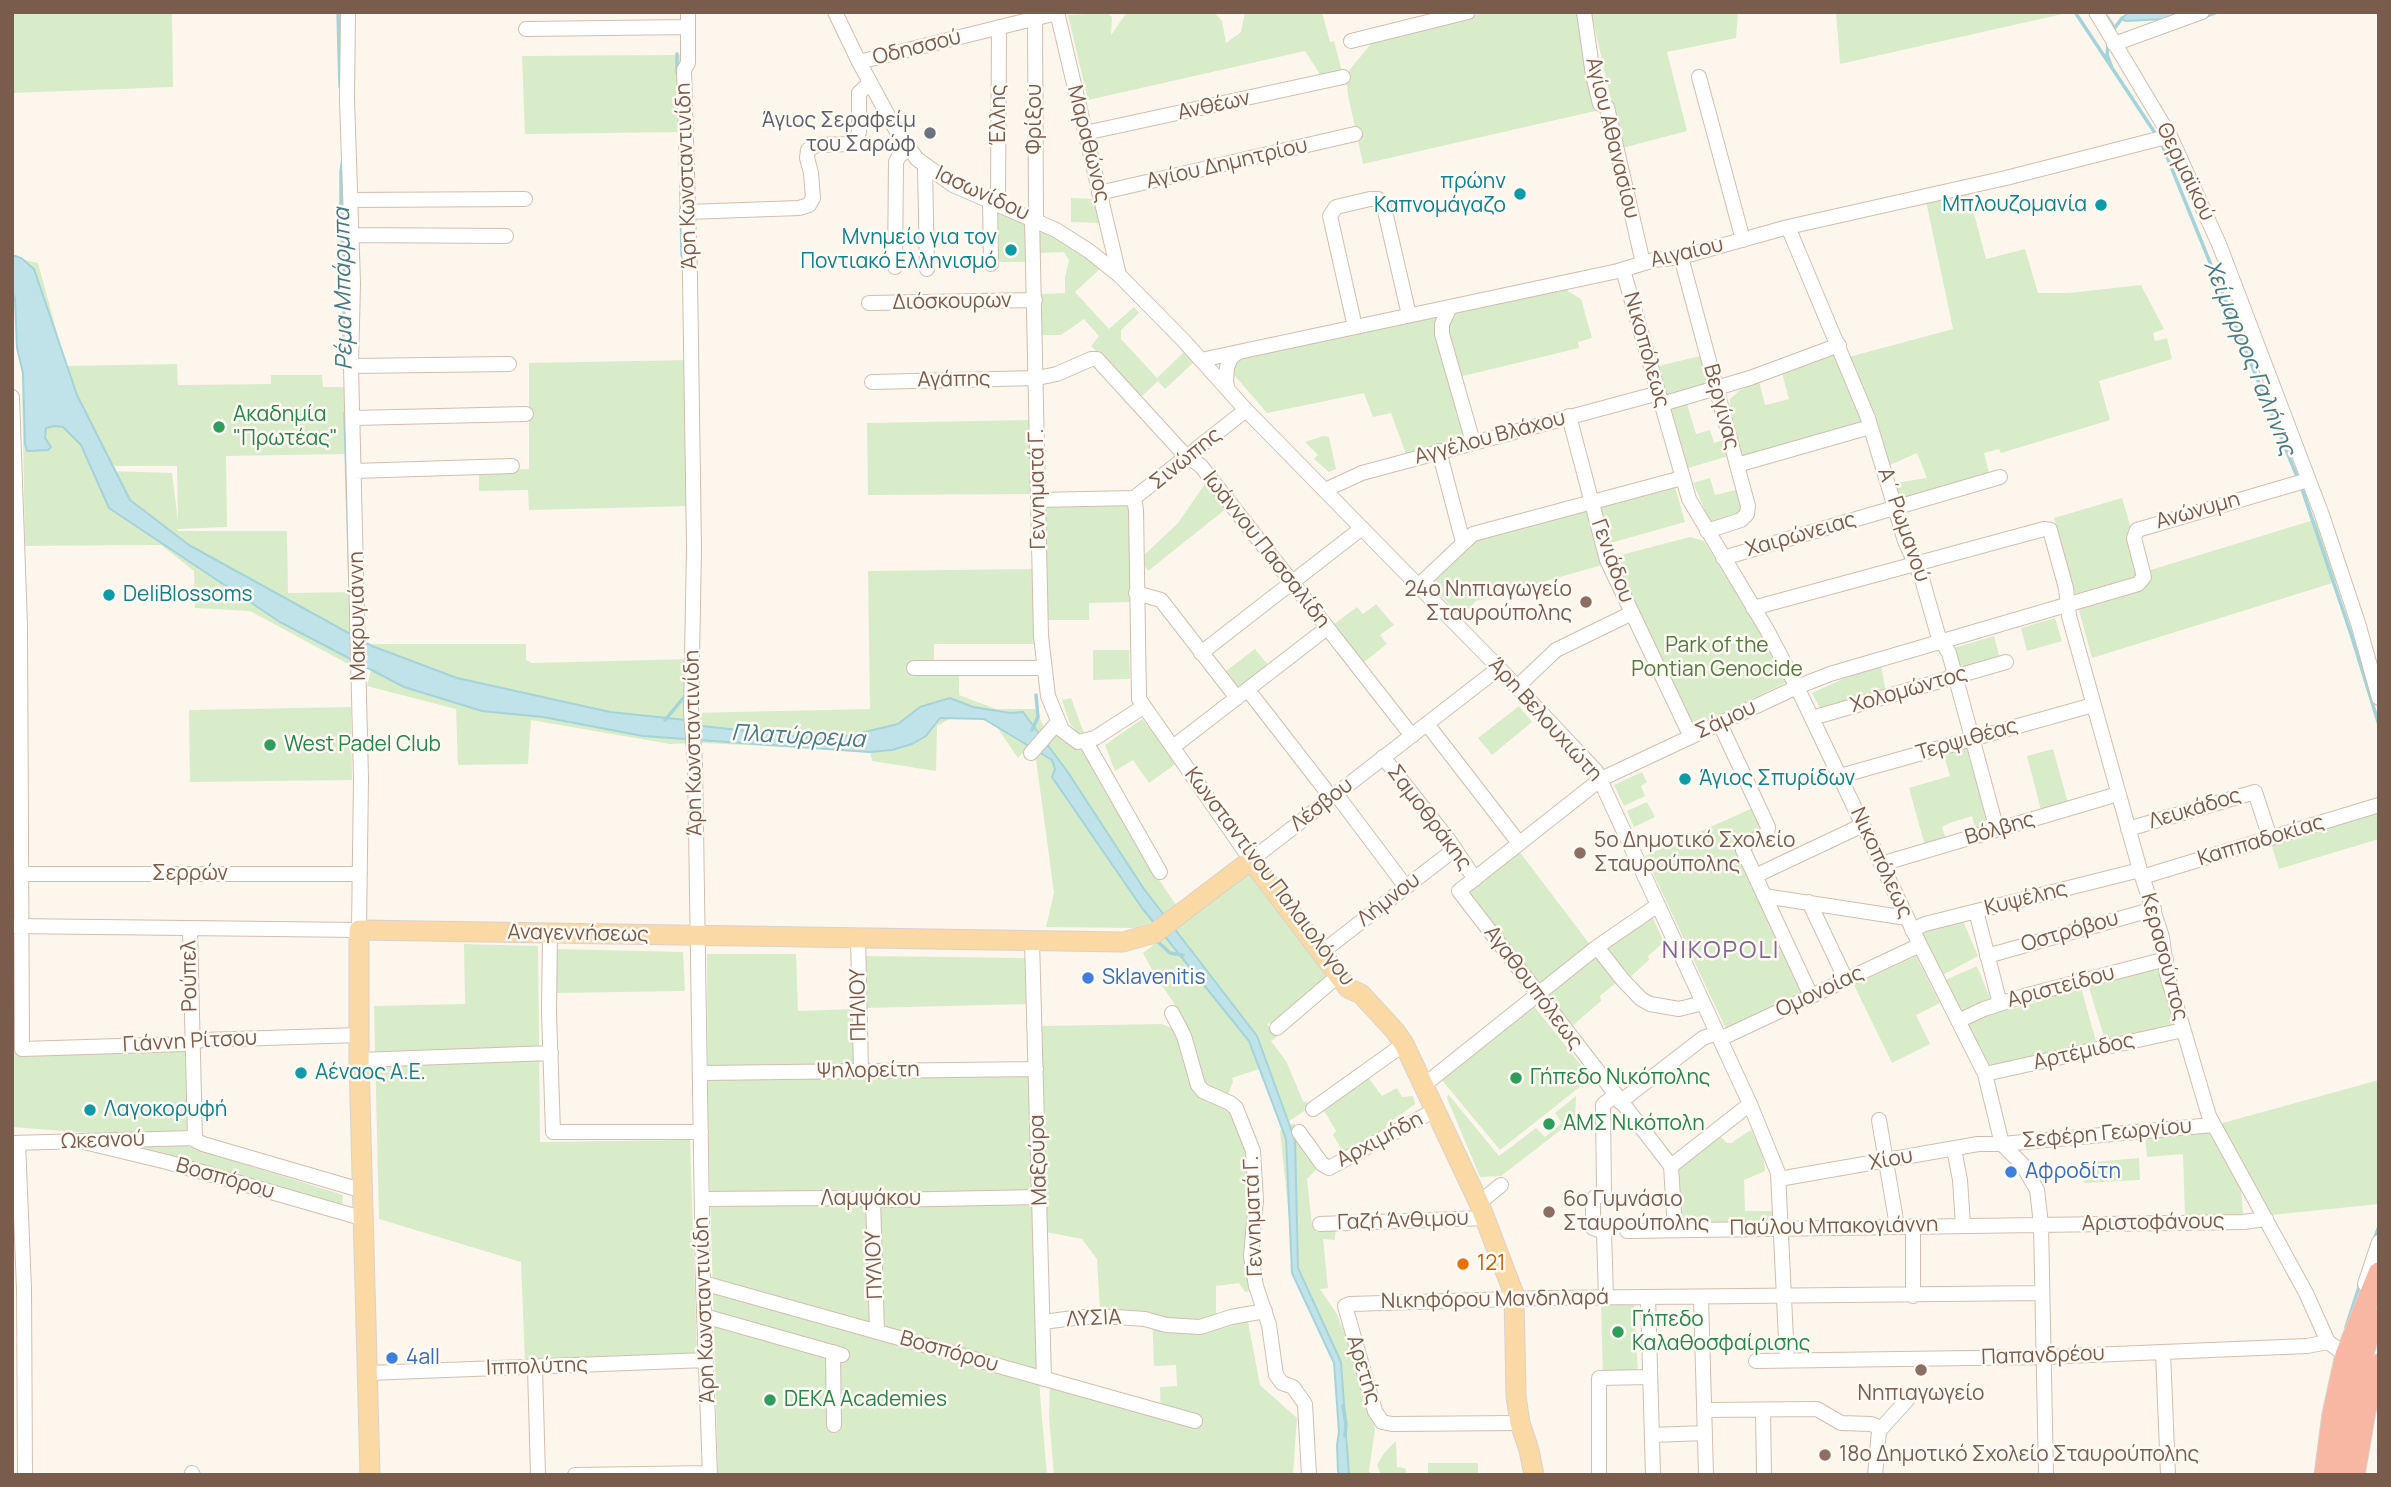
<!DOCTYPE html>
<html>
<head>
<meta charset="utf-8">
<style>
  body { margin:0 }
  #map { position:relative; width:2391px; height:1487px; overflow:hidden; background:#fdf6ec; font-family:Manrope,sans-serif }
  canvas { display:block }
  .frame { position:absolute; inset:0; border:14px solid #7a5c4d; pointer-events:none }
</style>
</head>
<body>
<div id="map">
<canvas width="2391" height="1487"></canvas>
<div class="frame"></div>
</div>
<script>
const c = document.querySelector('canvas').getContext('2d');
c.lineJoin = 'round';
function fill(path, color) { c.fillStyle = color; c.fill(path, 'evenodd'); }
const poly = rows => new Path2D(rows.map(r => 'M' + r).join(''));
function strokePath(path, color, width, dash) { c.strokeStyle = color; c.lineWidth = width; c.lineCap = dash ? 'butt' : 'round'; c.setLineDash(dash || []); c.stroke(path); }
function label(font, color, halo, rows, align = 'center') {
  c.font = font + ' Manrope,sans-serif'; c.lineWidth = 5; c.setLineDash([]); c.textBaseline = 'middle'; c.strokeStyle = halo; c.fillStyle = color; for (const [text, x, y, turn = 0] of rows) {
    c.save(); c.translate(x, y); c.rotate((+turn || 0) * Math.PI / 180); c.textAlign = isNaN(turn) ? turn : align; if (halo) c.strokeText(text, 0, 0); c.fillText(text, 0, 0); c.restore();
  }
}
fill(poly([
  [12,12,172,12,173,87,12,93],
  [1127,12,1214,12,1222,21,1226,43,1241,32,1245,12,1322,12,1330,42,1334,41,1342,72,1321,76,1305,51,1088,100,1068,15,1107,13,1112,17,1111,35],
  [1488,12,1581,12,1604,109,1363,164,1348,95,1346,74,1375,39],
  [1591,12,1738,12,1736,38,1667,52,1687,131,1622,148],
  [1836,12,2067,12,2067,13,1840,64],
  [684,55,685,132,525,134,522,56],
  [1968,191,1986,259,2025,249,2038,293,2069,293,2141,285,2164,329,2153,333,2155,341,2167,338,2172,359,2099,381,2110,420,2001,453,1999,449,1984,453,1990,476,1901,502,1895,483,1927,478,1917,453,1890,465,1877,421,1740,458,1729,417,1730,399,1740,390,1759,381,1765,405,1789,399,1782,373,1845,349,1849,357,1953,329,1926,201],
  [1071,198,1096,199,1101,223,1071,222],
  [993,208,1030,223,1029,262,994,262],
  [1037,226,1068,244,1101,268,1075,292,1109,329,1134,307,1139,313,1121,330,1121,339,1157,378,1184,352,1194,362,1165,389,1158,381,1140,398,1091,346,1099,336,1084,319,1061,335,1040,335,1039,294,1065,293,1065,277,1069,260,1064,252,1038,253],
  [12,257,38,263,66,366,177,364,178,385,271,384,271,375,322,375,323,387,346,387,347,454,226,456,227,527,177,529,178,531,287,531,288,593,353,592,350,665,250,611,195,608,194,571,161,545,25,546,20,280],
  [109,466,177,466,178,521,172,473,109,471],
  [1566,285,1568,291,1581,299,1592,338,1578,342,1579,348,1459,377,1464,434,1462,439,1406,454,1391,413,1373,417,1364,393,1267,413,1223,362],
  [1704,355,1712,386,1684,394,1696,434,1710,430,1714,443,1727,439,1732,455,1688,468,1659,366],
  [689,360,690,506,529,510,528,490,479,491,479,471,529,469,529,363],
  [1030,420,1031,494,868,495,867,423],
  [1323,436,1329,437,1336,469,1329,472,1314,459,1318,455,1305,442],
  [1710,478,1715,495,1740,489,1744,506,1740,514,1711,524,1693,483],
  [1207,481,1227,508,1148,571,1144,565,1143,556,1178,523],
  [1674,483,1685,522,1607,544,1596,504],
  [2122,498,2144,572,2317,519,2339,581,2092,658,2054,518],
  [1127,505,1131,510,1130,602,1089,603,1089,620,1044,620,1045,506],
  [1586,508,1602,565,1476,601,1461,617,1429,583,1470,541],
  [1690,537,1704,541,1756,625,1787,682,1694,727,1613,557],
  [1034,569,1036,644,934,644,934,672,959,671,959,695,996,709,1035,709,1045,729,1018,758,994,723,958,714,937,726,936,771,872,761,870,751,703,743,670,744,531,720,528,764,458,765,456,709,367,686,372,666,372,644,526,644,526,660,532,663,690,659,690,713,870,709,868,571],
  [1376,604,1394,625,1380,635,1387,644,1363,663,1333,625,1357,607,1363,614],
  [2055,618,2062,641,2027,651,2021,628],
  [1994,636,2000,659,1960,670,1954,648],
  [1255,649,1268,665,1239,687,1226,671],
  [1093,650,1129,650,1130,679,1093,680],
  [1881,666,1886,693,1822,712,1812,693,1814,692,1859,672],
  [1071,698,1084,733,1078,733,1070,724,1062,700],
  [1519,706,1532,722,1492,755,1478,738],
  [351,707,352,780,190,782,189,710],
  [1142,719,1177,763,1149,783,1133,760,1115,771,1105,745],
  [1055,734,1085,753,1151,868,1178,908,1156,921,1136,928,1046,927,1054,893,1036,759,1039,750],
  [1965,743,1988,824,1975,828,1972,816,1950,823,1942,827,1946,840,1925,846,1909,788,1950,776,1942,749],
  [2053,749,2068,803,2041,810,2027,756],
  [1642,772,1647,782,1641,786,1645,796,1624,806,1614,785],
  [1647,802,1655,817,1634,827,1627,811],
  [1753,808,1765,831,1735,845,1803,992,1726,1029,1645,856],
  [2379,811,2379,839,2279,869,2271,843],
  [1519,851,1591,946,1540,986,1467,890],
  [1248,872,1334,976,1277,1021,1267,1024,1277,1037,1271,1041,1286,1061,1303,1101,1313,1105,1288,1122,1268,1066,1232,1078,1233,1082,1227,1096,1207,1090,1174,1003,1156,977,1143,953],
  [1651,914,1664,942,1648,956,1649,960,1628,979,1605,949],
  [1963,921,1978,956,1939,977,1916,932],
  [12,938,16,938,18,1054,186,1050,187,1146,343,1195,342,1209,90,1133,12,1127],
  [464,944,538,946,540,1142,690,1140,697,1355,525,1360,521,1262,379,1219,374,1006,465,1004],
  [554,949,683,952,685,991,555,993],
  [707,954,796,954,798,1011,855,1009,857,1077,1030,1074,1040,1395,1047,1475,718,1475,708,1122],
  [1597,955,1617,982,1600,996,1601,1001,1571,1027,1547,996],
  [865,956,1026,958,1028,1004,866,1008],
  [1916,956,1940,1003,1916,1015,1930,1044,1892,1063,1854,985],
  [1977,966,1991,1001,1960,1014,1943,981],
  [2158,968,2174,1027,2106,1043,2089,988],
  [2081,988,2096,1041,2088,1043,2088,1046,1988,1069,1964,1024,2003,1007,2005,1010,2017,1008],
  [1534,1006,1591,1078,1500,1150,1441,1079],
  [1162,1024,1176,1030,1189,1068,1230,1108,1246,1145,1255,1290,1245,1292,1239,1283,1216,1286,1216,1318,1247,1317,1260,1385,1297,1418,1293,1475,1054,1475,1049,1417,1050,1386,1161,1417,1160,1387,1177,1386,1176,1365,1154,1366,1152,1315,1100,1312,1097,1259,1082,1239,1046,1232,1041,1026],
  [1368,1077,1382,1096,1397,1088,1402,1097,1413,1096,1415,1104,1386,1125,1386,1129,1344,1154,1333,1135,1336,1131,1323,1109],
  [2379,1080,2379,1204,2272,1215,2242,1168,2219,1124],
  [1448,1094,1499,1156,1536,1128,1545,1137,1562,1123,1555,1113,1576,1096,1575,1119,1501,1176,1480,1177,1447,1098],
  [1294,1123,1319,1167,1307,1179,1312,1226,1336,1223,1335,1240,1323,1239,1328,1288,1320,1289,1337,1314,1365,1387,1375,1429,1369,1471,1371,1475,1347,1475,1348,1440,1343,1393,1326,1339,1294,1265,1280,1131],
  [2208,1128,2241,1189,2243,1214,2238,1216,2185,1215,2183,1154,2147,1157,2145,1134],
  [1751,1130,1763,1154,1765,1171,1744,1180,1745,1211,1773,1211,1773,1223,1681,1225,1678,1169,1720,1136,1727,1143,1731,1143],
  [2139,1158,2140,1180,2084,1183,2083,1163],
  [1634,1304,1638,1373,1603,1375,1601,1305],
  [1396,1441,1397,1467,1405,1468,1407,1475,1381,1475,1377,1465,1385,1452],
  [1428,1463,1478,1463,1478,1475,1428,1475]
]), '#d8ecc9');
const water = poly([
  [2129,12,2175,12,2178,14,2164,19,2126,21,2121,19,2129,12],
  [12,255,21,258,34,269,77,395,130,500,189,545,372,646,457,678,610,712,686,720,702,726,831,740,898,724,920,707,950,698,973,707,1010,713,1023,712,1067,771,1144,889,1257,1036,1295,1140,1298,1268,1341,1362,1349,1475,1339,1475,1338,1471,1337,1445,1339,1432,1334,1363,1292,1273,1286,1139,1249,1041,1142,908,1052,777,1055,769,1052,760,984,719,940,718,926,736,912,744,892,750,869,752,643,736,543,717,482,711,404,687,280,622,109,508,81,445,63,427,54,426,46,428,45,438,51,447,48,450,27,451,25,444,23,373,17,348,15,298,12,293,12,255]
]);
fill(water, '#bfe3e8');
strokePath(water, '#a5d3da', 2);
strokePath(poly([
  [338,12,340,87],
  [2075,12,2157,136],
  [2105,14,2114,27],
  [2206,16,2217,12],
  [2112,32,2122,18],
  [2108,45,2107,55,2112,68],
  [677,54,677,73],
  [2161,142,2298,479],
  [343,158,341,172,341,235,344,249,344,352],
  [681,193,682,255],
  [345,413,350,587],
  [2301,486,2351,634,2379,725],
  [665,720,685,696],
  [1032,730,1038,717,1036,695],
  [1157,941,1170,953,1183,955],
  [2374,1240,2379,1226],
  [2346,1327,2360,1284],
  [1343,1406,1346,1424,1345,1436]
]), '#a5d3da', 3.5);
const minor = poly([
  [688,12,688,63,684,70,690,277,694,548,691,713,695,762,703,1283,710,1475],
  [835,12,859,62,896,130,917,159,953,185,1056,230,1089,251,1119,275,1184,341,1246,410,1499,668,1596,771,1750,1104,1778,1173,1787,1360],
  [1057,12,1119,275],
  [1584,12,1593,75,1600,104,1607,107,1643,263],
  [2096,12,2170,136,2219,244,2322,515,2358,623,2379,698],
  [1035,18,1036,219],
  [526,29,688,27],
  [1351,41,1468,12],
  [2114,44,2202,12],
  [859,62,1057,13],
  [1699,77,1743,240],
  [1085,133,1343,77],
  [925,166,927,269],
  [1099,193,1355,134],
  [351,200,525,199],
  [990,200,991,264],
  [998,203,999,27],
  [687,212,799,208,809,205,813,198,811,173,807,158,808,150,816,145,851,144,855,142,859,132,859,93,870,83],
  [1032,218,1041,636,1048,696,1062,730,1078,742,1095,738,1143,707],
  [1788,227,1868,418,1905,541,1922,579,1938,635,1949,653,1997,830],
  [351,235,506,236],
  [1681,257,1748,506,1747,514,1741,520,1707,531],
  [895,267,896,162,899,156,909,149],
  [1623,270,1689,499,1767,630,1797,687,1920,945,1985,1074,2002,1144,2022,1164,2037,1190,2041,1224,2046,1475],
  [869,303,1035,300],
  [1450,307,1442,324,1442,334,1473,442],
  [1355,327,1330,216,1336,207,1370,199,1378,199,1384,207,1409,315],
  [1201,360,1618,271,1654,260,1681,257,1788,227,2006,178,2170,136],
  [351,366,509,364],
  [872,382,1037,378,1057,374,1091,359,1097,359,1182,452,1201,466,1412,736],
  [1228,390,1226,382,1227,367,1231,358,1238,352],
  [12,397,20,626,22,1049,183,1044,203,1040,359,1035],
  [1662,404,1750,378,1839,345],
  [1569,416,1607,560,1691,737],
  [353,418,526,414],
  [1439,451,1463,542],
  [1737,465,1870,427],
  [354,471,512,466],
  [1325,490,1362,473,1659,393],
  [1134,498,1136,510,1139,699,1251,860,1499,668],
  [1038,500,1134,498,1246,410],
  [1723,558,2000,477],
  [1418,586,1473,534,1682,478],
  [1136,593,1161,600,1237,698],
  [1753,608,2044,529,2050,530,2066,588,2069,616,2140,870,2162,937,2167,974,2209,1116,2306,1293,2328,1342,2346,1355],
  [1201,653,1362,528],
  [914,668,1043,668],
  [1517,687,1556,650,1632,613],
  [1248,690,1331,797],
  [1812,718,2006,662],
  [1427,724,1519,843],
  [1720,724,1768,827,1767,834,1743,845,1743,850,1811,996],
  [1086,742,1160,872],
  [1173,747,1327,628],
  [1031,753,1058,722],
  [1383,757,1448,839,1475,879],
  [1840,776,2093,705],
  [1336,794,1406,887],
  [2128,829,2255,792,2270,838],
  [1881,864,2118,794],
  [21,874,360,874],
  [1755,876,1863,825],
  [2142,877,2379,805],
  [1764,896,1907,918],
  [1809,902,1846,980],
  [1976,911,2000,1004],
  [12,926,359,930,361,778,351,366,353,283,347,99,348,12],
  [190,929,195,1140,203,1144,364,1191],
  [1912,930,1925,924,2140,870],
  [550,932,549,1013,553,1132,701,1132],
  [858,938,861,1071],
  [1032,941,1044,1379],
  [1597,947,1622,979,1641,999,1650,1004,1679,1009,1703,1003],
  [1322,952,1455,849],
  [1987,956,2154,909],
  [1172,1013,1184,1036,1198,1085,1203,1091,1230,1103,1236,1108,1253,1151,1256,1200,1251,1256,1256,1286,1269,1325,1276,1375,1282,1383,1293,1387,1305,1404,1309,1475],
  [1958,1021,1984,1009,2024,996,2166,959],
  [1277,1028,1339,975],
  [1720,1039,1920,945],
  [359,1060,551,1053],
  [700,1073,1036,1069],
  [1985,1074,2183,1030],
  [1424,1085,1597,947,1658,905],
  [1620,1102,1703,1038,1717,1033],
  [1313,1109,1404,1044],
  [1879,1120,1897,1226],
  [1299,1132,1322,1164,1329,1168,1435,1110],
  [84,1142,167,1162,365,1219],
  [12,1143,194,1138],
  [18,1143,24,1288,25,1475],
  [1954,1149,1960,1180,1963,1225],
  [1671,1166,1750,1104],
  [1779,1179,1978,1144,2002,1144,2213,1125],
  [702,1199,829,1198,884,1200,1040,1197],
  [873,1199,877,1332],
  [1479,1203,1501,1185],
  [1320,1224,1485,1218],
  [1913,1226,1913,1296],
  [1675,1230,1671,1166,1459,891,1601,779,1797,687,1830,674,2138,584,2144,577,2134,538,2137,530,2308,480],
  [1627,1231,2243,1222,2266,1219],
  [703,1283,1195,1421],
  [2365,1284,2379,1242],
  [1648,1297,1653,1475],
  [1701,1297,1706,1475],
  [1606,1298,1604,1232,1593,1228,1593,1200,1595,1197,1604,1195,1603,1105,1615,1095],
  [704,1316,842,1355],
  [1043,1322,1081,1317,1116,1317,1145,1319,1166,1325,1200,1327,1231,1317,1265,1311],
  [833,1352,834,1425],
  [2163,1352,2168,1475],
  [1756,1361,2043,1357,2307,1346,2328,1342],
  [535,1368,538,1475],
  [368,1373,706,1360],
  [1704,1410,1817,1409,1841,1423,1871,1424,1881,1428],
  [1763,1410,1764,1475],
  [1520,1423,1392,1424,1382,1422,1375,1411,1345,1306,1350,1304,1546,1298,2042,1293],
  [1652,1435,1705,1433],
  [192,1473,193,1475],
  [575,1475,710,1473],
  [1599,1475,1599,1378,1650,1377],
  [1875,1475,1879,1431,1907,1400]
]);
const major = poly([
  [370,1475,359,1060,359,930,1123,942,1155,933,1251,860,1348,988,1361,994,1395,1031,1404,1044,1479,1203,1514,1294,1516,1396,1520,1423,1529,1450,1534,1475]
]);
const highway = poly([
  [2325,1475,2333,1414,2346,1355,2379,1273],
  [2340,1475,2356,1377,2373,1319],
  [2354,1475,2365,1411,2379,1365]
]);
strokePath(minor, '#d1beb0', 16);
strokePath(major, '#dad1cd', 21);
strokePath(highway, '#dad1cd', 23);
strokePath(minor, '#fff', 14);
strokePath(major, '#fbd9a5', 19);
strokePath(highway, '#f7b7a3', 21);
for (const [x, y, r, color] of [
  [930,133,7,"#6b7280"],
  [1520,194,7,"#0f9aa8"],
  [2101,205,7,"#0f9aa8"],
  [1011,250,7,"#0f9aa8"],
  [219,427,7,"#2e9e5b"],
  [109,595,7,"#0f9aa8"],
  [1586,602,7,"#8d6e63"],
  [270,745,7,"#2e9e5b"],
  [1685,779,7,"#0f9aa8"],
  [1580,853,7,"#8d6e63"],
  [1088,978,7,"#3f7fe0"],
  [301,1073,7,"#0f9aa8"],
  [1516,1078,7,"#2e9e5b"],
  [90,1110,7,"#0f9aa8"],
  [1549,1124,7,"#2e9e5b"],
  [2011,1172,7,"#3f7fe0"],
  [1549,1212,7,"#8d6e63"],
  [1463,1264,7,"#e8710a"],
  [1618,1332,7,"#2e9e5b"],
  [392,1358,7,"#3f7fe0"],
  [1921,1370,7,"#8d6e63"],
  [770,1400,7,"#2e9e5b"],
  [1825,1455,7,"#8d6e63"]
]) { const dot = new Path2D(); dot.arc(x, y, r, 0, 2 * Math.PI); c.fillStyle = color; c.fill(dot); strokePath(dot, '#fffaf3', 2.5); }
label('21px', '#7a5c4d', '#fffaf3', [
  ["Οδησσού",917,48,-14],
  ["Ανθέων",1214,106,-12],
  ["Έλλης",999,115,-90],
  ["Φρίξου",1035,119,-90],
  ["Αγίου Αθανασίου",1612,138,76],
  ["Μαραθώνος",1088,144,76],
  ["Αγίου Δημητρίου",1227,164,-13],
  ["Θερμαϊκού",2185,172,64],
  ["Άρη Κωνσταντινίδη",687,176,-92],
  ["Ιασωνίδου",982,194,25],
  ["Αιγαίου",1687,253,-13],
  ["Διόσκουρων",952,302,-1],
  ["Νικοπόλεως",1646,350,74],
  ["Αγάπης",954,380,-1],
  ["Βεργίνας",1721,407,75],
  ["Αγγέλου Βλάχου",1490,438,-15],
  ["Σινώπης",1186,459,-39],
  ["Γεννηματά Γ.",1038,489,-91],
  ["Ανώνυμη",2198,511,-16],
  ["Α΄ Ρωμανού",1903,525,71],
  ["Χαιρώνειας",1801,535,-16],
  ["Ιωάννου Πασσαλίδη",1266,550,52],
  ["Γενιάδου",1612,561,70],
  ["Μακρυγιάννη",358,616,-91],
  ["Χολομώντος",1909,690,-16],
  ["Άρη Βελουχιώτη",1545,720,48],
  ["Σάμου",1726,720,-25],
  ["Τερψιθέας",1967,740,-16],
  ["Άρη Κωνσταντινίδη",694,743,-91],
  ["Λέσβου",1322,805,-38],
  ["Λευκάδος",2195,809,-17],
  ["Σαμοθράκης",1429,818,53],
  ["Βόλβης",2000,829,-16],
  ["Καππαδοκίας",2261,841,-17],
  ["Νικοπόλεως",1881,863,65],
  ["Σερρών",190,874],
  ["Κωνσταντίνου Παλαιολόγου",1269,877,53],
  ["Κυψέλης",2026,899,-14],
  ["Λήμνου",1389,900,-38],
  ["Οστρόβου",2070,932,-16],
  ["Αναγεννήσεως",578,934,1],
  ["Κερασούντος",2164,957,75],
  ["Ρούπελ",190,976,-91],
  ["Αριστείδου",2061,987,-15],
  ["Αγαθουπόλεως",1533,988,53],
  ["Ομονοίας",1820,992,-25],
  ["ΠΗΛΙΟΥ",859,1005,-91],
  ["Γιάννη Ρίτσου",190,1042,-3],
  ["Αρτέμιδος",2084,1052,-13],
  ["Ψηλορείτη",868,1071,-1],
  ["Σεφέρη Γεωργίου",2107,1134,-5],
  ["Αρχιμήδη",1380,1140,-28],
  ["Ωκεανού",103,1141,-2],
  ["Μαξούρα",1039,1160,-92],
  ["Χίου",1891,1160,-10],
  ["Βοσπόρου",225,1179,16],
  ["Λαμψάκου",871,1199],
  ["Γεννηματά Γ.",1254,1216,-92],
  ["Γαζή Άνθιμου",1403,1221,-2],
  ["Αριστοφάνoυς",2153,1223,-1],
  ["Παύλου Μπακογιάννη",1834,1227,-1],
  ["ΠΥΛΙΟΥ",875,1265,-92],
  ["Νικηφόρου Μανδηλαρά",1495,1300,-1],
  ["Άρη Κωνσταντινίδη",705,1310,-92],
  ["ΛΥΣΙΑ",1094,1319,-3],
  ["Βοσπόρου",949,1352,16],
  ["Παπανδρέου",2043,1356,-2],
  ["Ιππολύτης",537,1367,-2],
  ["Αρετής",1363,1370,73]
]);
label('21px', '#5b616d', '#fffaf3', [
  ["Άγιος Σεραφείμ",916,121],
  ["του Σαρώφ",916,145]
], 'right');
label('21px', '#0d838f', '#fffaf3', [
  ["πρώην",1506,182,"right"],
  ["Καπνομάγαζο",1506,206,"right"],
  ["Μπλουζομανία",2087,205,"right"],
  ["Μνημείο για τον",997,238,"right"],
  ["Ποντιακό Ελληνισμό",997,262,"right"],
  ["DeliBlossoms",123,595],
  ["Άγιος Σπυρίδων",1699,779],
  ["Αέναος Α.Ε.",315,1073],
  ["Λαγοκορυφή",104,1110]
], 'left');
label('21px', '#27864d', '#fffaf3', [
  ["Ακαδημία",233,415],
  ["\"Πρωτέας\"",233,439],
  ["West Padel Club",284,745],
  ["Γήπεδο Νικόπολης",1530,1078],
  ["ΑΜΣ Νικόπολη",1563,1124],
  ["Γήπεδο",1632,1320],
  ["Καλαθοσφαίρισης",1632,1344],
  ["DEKA Academies",784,1400]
], 'left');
label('21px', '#785e54', '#fffaf3', [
  ["24ο Νηπιαγωγείο",1572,590,"right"],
  ["Σταυρούπολης",1572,614,"right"],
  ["5ο Δημοτικό Σχολείο",1594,841],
  ["Σταυρούπολης",1594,865],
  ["6ο Γυμνάσιο",1563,1200],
  ["Σταυρούπολης",1563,1224],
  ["Νηπιαγωγείο",1921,1394,"center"],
  ["18ο Δημοτικό Σχολείο Σταυρούπολης",1839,1455]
], 'left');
label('21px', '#537a41', '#fffaf3', [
  ["Park of the",1717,646],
  ["Pontian Genocide",1717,670]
]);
label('21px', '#366cbe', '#fffaf3', [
  ["Sklavenitis",1102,978],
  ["Αφροδίτη",2025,1172],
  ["4all",406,1358]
], 'left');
label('21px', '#c56008', '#fffaf3', [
  ["121",1477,1264]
], 'left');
label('italic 23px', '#437c86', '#fffaf3', [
  ["Ρέμα Μπάρμπα",344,289,-91],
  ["Χείμαρρος Γαλήνης",2249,358,68],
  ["Πλατύρρεμα",798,737,3]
]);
c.letterSpacing = '2px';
label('24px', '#846695', '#fffaf3', [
  ["NIKOPOLI",1721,951]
]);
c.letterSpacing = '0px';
</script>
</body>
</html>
